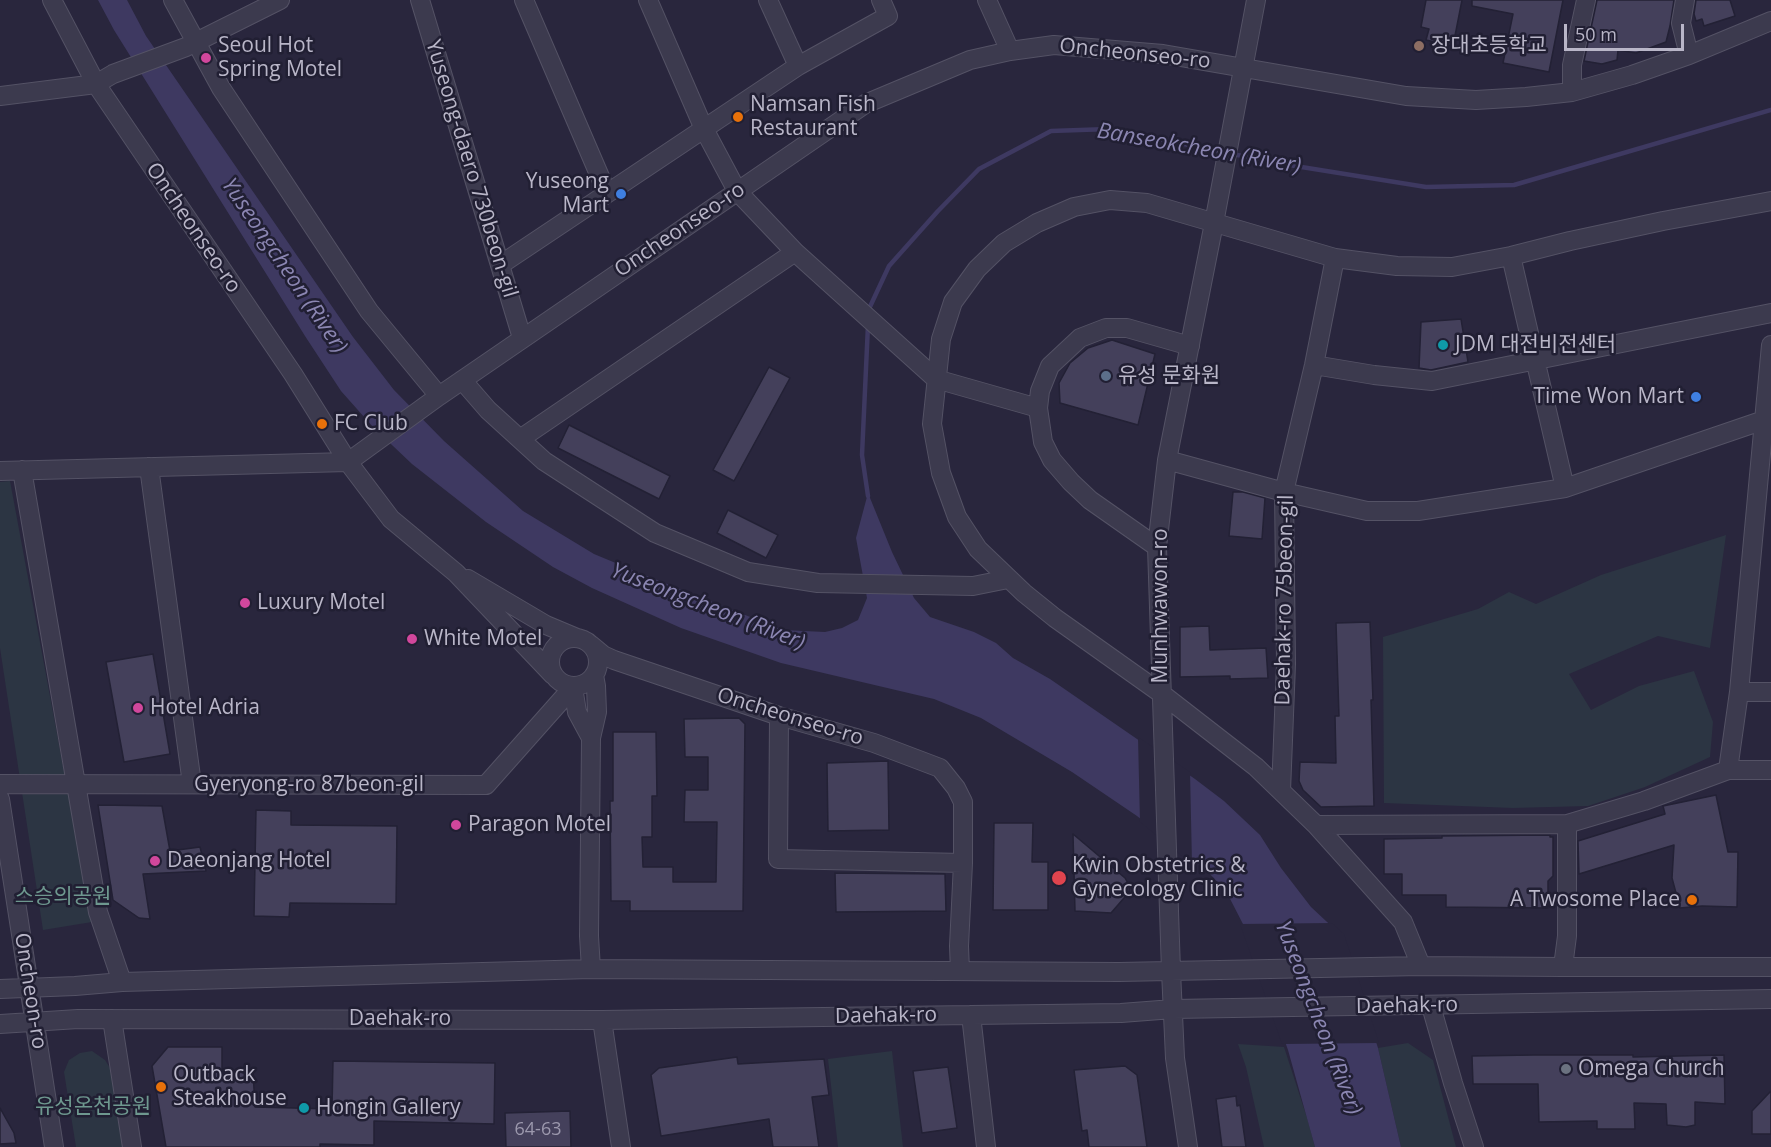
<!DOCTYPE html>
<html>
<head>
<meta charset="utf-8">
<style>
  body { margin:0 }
  #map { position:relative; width:1771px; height:1147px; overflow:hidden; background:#29263d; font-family:"Open Sans",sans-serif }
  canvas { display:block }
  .scale { position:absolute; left:1564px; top:24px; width:120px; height:27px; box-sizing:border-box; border:3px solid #b9b6c8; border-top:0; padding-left:8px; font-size:18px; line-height:21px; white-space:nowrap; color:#b9b6c8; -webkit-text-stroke:4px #211f33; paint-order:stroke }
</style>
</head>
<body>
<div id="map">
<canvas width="1771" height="1147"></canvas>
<div class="scale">50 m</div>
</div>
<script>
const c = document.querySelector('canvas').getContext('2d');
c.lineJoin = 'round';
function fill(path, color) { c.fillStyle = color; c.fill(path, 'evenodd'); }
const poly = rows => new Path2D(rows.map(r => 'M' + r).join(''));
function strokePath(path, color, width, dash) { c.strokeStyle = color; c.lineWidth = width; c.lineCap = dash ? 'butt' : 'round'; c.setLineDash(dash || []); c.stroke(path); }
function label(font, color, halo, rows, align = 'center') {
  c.font = font + ' "Open Sans","Noto Sans KR",sans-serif'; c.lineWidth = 5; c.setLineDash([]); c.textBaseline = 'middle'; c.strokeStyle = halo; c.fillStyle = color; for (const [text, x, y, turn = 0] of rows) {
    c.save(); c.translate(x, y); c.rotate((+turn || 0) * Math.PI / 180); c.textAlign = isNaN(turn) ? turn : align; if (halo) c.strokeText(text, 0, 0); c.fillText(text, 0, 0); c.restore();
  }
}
fill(poly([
  [10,481,92,922,43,930,0,648,0,482],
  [1726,535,1710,648,1658,636,1569,674,1591,710,1639,686,1694,671,1713,722,1710,757,1645,787,1588,806,1513,808,1384,803,1383,637,1478,609,1509,592,1536,604,1601,575],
  [1408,1043,1433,1060,1456,1147,1401,1147,1378,1048],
  [1238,1044,1284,1047,1308,1121,1315,1147,1264,1147,1246,1067],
  [92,1051,105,1060,110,1068,124,1147,76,1147,64,1072,69,1060,80,1053],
  [892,1051,903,1147,838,1147,828,1059]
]), '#2c3543');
fill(poly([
  [98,0,127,0,146,36,353,337,394,390,444,441,523,511,594,554,647,576,783,630,825,632,842,628,858,620,867,598,856,538,868,493,892,552,914,598,930,617,974,632,996,643,1013,658,1050,679,1195,779,1224,801,1260,835,1281,868,1311,907,1341,935,1378,1048,1401,1147,1315,1147,1288,1050,1244,926,1226,891,1209,873,1137,816,1072,772,981,718,934,699,781,663,681,628,592,588,553,567,486,522,412,464,373,427,341,391,305,336,114,30]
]), '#3e3961');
fill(poly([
  [1138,737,1190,772,1192,864,1140,822],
  [1332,923,1344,934,1379,1043,1282,1044,1240,924]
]), '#29263d');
strokePath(poly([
  [1232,154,1289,165,1426,187,1514,185,1771,110],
  [868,311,889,266,938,211,979,169,1051,131,1109,129,1224,152],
  [868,325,862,455,868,496]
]), '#3e3961', 4.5);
const building = poly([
  [1426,0,1462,0,1453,46,1426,40,1429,29,1421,27,1426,0],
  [1472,0,1563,0,1549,72,1503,63,1513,14,1472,6,1472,0],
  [1597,0,1674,0,1670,26,1666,42,1636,53,1618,50,1617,60,1602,64,1584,61,1597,0],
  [1696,0,1730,0,1735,16,1704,26,1702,19,1696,21,1694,14,1696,0],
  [1461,319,1468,362,1431,370,1419,368,1421,322,1461,319],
  [1112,340,1155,354,1138,425,1060,403,1059,383,1070,363,1088,348,1112,340],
  [769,367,790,378,734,481,713,470,769,367],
  [569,425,670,476,659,499,558,448,569,425],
  [1233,492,1243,492,1265,498,1262,539,1229,536,1233,492],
  [728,510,778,535,766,558,717,533,728,510],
  [1370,622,1373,700,1371,700,1374,806,1321,807,1303,790,1299,781,1300,762,1336,763,1335,716,1339,716,1336,623,1370,622],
  [1209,626,1210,650,1266,648,1268,678,1230,679,1230,676,1180,677,1180,627,1209,626],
  [153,654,170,754,124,762,106,662,153,654],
  [739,718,745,724,743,911,630,911,630,901,611,901,610,801,613,801,613,732,656,732,657,796,652,796,652,837,642,837,643,867,673,867,673,882,716,882,717,822,684,822,685,790,708,790,708,757,685,757,684,719,739,718],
  [888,761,889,830,828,831,827,763,888,761],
  [1716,795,1728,852,1738,852,1737,907,1702,906,1680,908,1672,878,1674,845,1579,874,1578,841,1665,814,1663,806,1716,795],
  [98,805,162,806,170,851,200,847,206,871,143,874,150,919,139,918,113,900,98,805],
  [256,810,291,811,291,825,397,826,396,904,290,903,289,917,254,916,256,810],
  [994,823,1033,823,1032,862,1048,862,1048,910,993,910,994,823],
  [1073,834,1125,878,1129,885,1129,891,1124,898,1111,913,1075,911,1073,834],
  [1550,835,1550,837,1553,837,1553,876,1548,881,1548,908,1446,907,1446,895,1402,895,1402,874,1384,874,1384,839,1442,838,1442,836,1550,835],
  [835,873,945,874,946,911,836,912,835,873],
  [168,1047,222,1047,222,1071,253,1071,255,1107,332,1109,333,1061,495,1063,494,1124,374,1121,374,1145,320,1144,320,1147,166,1147,152,1066,168,1047],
  [1533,1055,1633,1055,1633,1057,1724,1055,1725,1104,1695,1102,1695,1125,1686,1127,1667,1125,1666,1104,1634,1103,1635,1129,1597,1129,1597,1121,1539,1122,1538,1084,1473,1084,1472,1056,1533,1055],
  [737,1057,738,1064,824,1059,829,1095,812,1097,819,1147,773,1147,769,1119,661,1136,651,1075,659,1068,737,1057],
  [1125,1066,1137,1075,1147,1147,1089,1147,1087,1130,1082,1131,1074,1070,1125,1066],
  [948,1067,957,1128,922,1133,913,1071,948,1067],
  [1771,1091,1771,1134,1752,1134,1752,1111,1771,1091],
  [1236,1096,1237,1106,1240,1105,1246,1147,1222,1147,1216,1099,1236,1096],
  [0,1108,14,1133,16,1143,0,1144,0,1108],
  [570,1111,571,1147,506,1147,505,1113,570,1111]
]);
fill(building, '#44405b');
strokePath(building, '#232135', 1.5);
const minor = poly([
  [52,0,96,84,293,374,348,462,391,519,456,573,553,675],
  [173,0,221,88,369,311,439,396],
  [420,0,522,338],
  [524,0,607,193],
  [648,0,704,129,737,191,795,252,936,379,1038,408],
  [768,0,798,66],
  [987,0,1010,51],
  [1685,0,1681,23,1689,55],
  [1572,92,1572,65,1586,0],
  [0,96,96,84,113,74,186,47,280,0],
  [1511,256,1565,488],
  [500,265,798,66,888,16,881,0],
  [1314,365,1374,375,1432,381,1771,313],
  [462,380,488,410,544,461,655,533,748,572,818,583,973,586,1008,579],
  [520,439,795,252],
  [1167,460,1284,492,1367,511,1418,511,1565,488,1764,420,1771,414],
  [149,467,192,784],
  [22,470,98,912,122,982],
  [0,471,348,462,439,396,865,104,970,60,1010,51,1054,45,1163,54,1406,96,1476,100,1526,97,1572,92,1632,75,1689,55,1771,21],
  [1157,547,1090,500,1071,482,1052,460,1043,442,1038,408,1040,391,1050,366,1080,338,1106,328,1127,328,1190,346],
  [468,579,546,625,577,638],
  '550 662a24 24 0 1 1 48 0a24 24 0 1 1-48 0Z',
  [591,645,603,655,614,660,779,716,874,743,940,768,956,788,963,802,963,863,959,946,960,971],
  [573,687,577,712,591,738],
  [1739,692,1771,692],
  [779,716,778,859,963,863],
  [1728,770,1739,692,1771,345],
  [0,784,486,785,573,687],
  [1281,791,1286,664,1284,492,1314,365,1335,258],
  [0,799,54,1147],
  [1316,825,1567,824,1644,801,1728,770,1771,770],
  [1421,966,1403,922,1316,825,1256,767,1162,694,1055,618,1024,593,978,549,957,517,941,473,932,424,941,339,953,302,977,269,1004,243,1037,223,1074,207,1110,200,1147,203,1335,258,1397,266,1452,267,1511,256,1570,241,1663,221,1771,201],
  [1563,967,1567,936,1567,824],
  [591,969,589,936,591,738,597,712,596,686,594,675],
  [0,989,75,986,122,982,591,969,1119,972,1421,966,1563,967,1771,967],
  [1431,1006,1453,1083,1474,1147],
  [971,1015,986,1147],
  [112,1019,132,1147],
  [602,1020,621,1147],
  [0,1024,78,1019,602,1020,971,1015,1121,1013,1173,1009,1771,999],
  [1188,1147,1175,1058,1171,971,1157,547,1167,460,1214,223,1256,0]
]);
strokePath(minor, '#545265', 20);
strokePath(minor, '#3c3a4e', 18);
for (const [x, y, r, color] of [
  [1419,46,6,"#8d6e63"],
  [206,58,6,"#d1479c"],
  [738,117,6,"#e8710a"],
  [621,194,6,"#3f7fe0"],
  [1443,345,6,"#0f9aa8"],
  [1106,376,6,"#5c6f8a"],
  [1696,397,6,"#3f7fe0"],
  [322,424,6,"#e8710a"],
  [245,603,6,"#d1479c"],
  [412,639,6,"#d1479c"],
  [138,708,6,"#d1479c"],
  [456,825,6,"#d1479c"],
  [155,861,6,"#d1479c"],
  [1059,878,8,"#e0444e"],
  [1692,900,6,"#e8710a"],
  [1566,1069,6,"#6b7280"],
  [161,1087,6,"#e8710a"],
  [304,1108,6,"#0f9aa8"]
]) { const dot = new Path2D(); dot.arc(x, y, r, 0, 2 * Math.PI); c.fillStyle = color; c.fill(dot); strokePath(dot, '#211f33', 2); }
label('18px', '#9c98ad', null, [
  ["64-63",538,1130]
]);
label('21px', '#b9b6c8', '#211f33', [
  ["Seoul Hot",218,46],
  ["Spring Motel",218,70],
  ["장대초등학교",1431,46],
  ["Namsan Fish",750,105],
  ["Restaurant",750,129],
  ["Yuseong",609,182,"right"],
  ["Mart",609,206,"right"],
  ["JDM 대전비전센터",1455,345],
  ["유성 문화원",1118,376],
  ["Time Won Mart",1684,397,"right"],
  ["FC Club",334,424],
  ["Luxury Motel",257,603],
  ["White Motel",424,639],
  ["Hotel Adria",150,708],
  ["Paragon Motel",468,825],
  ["Daeonjang Hotel",167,861],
  ["Kwin Obstetrics &",1072,866],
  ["Gynecology Clinic",1072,890],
  ["A Twosome Place",1680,900,"right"],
  ["Omega Church",1578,1069],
  ["Outback",173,1075],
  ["Steakhouse",173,1099],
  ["Hongin Gallery",316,1108]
], 'left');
label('21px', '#b9b6c8', '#211f33', [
  ["Oncheonseo-ro",1135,54,6],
  ["Yuseong-daero 730beon-gil",471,169,73],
  ["Oncheonseo-ro",193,228,56],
  ["Oncheonseo-ro",680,230,-34],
  ["Daehak-ro 75beon-gil",1285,600,-89],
  ["Munhwawon-ro",1161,606,-90],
  ["Oncheonseo-ro",790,717,17],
  ["Gyeryong-ro 87beon-gil",309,785],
  ["Oncheon-ro",30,991,81],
  ["Daehak-ro",1407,1006,-1],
  ["Daehak-ro",886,1016,-1],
  ["Daehak-ro",400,1019]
]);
label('21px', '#6e988f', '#211f33', [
  ["스승의공원",63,897],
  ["유성온천공원",93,1107]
]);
label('italic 22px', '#8b86b2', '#211f33', [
  ["Banseokcheon (River)",1199,149,10],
  ["Yuseongcheon (River)",284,266,56],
  ["Yuseongcheon (River)",708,607,21],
  ["Yuseongcheon (River)",1318,1018,69]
]);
</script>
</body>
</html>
